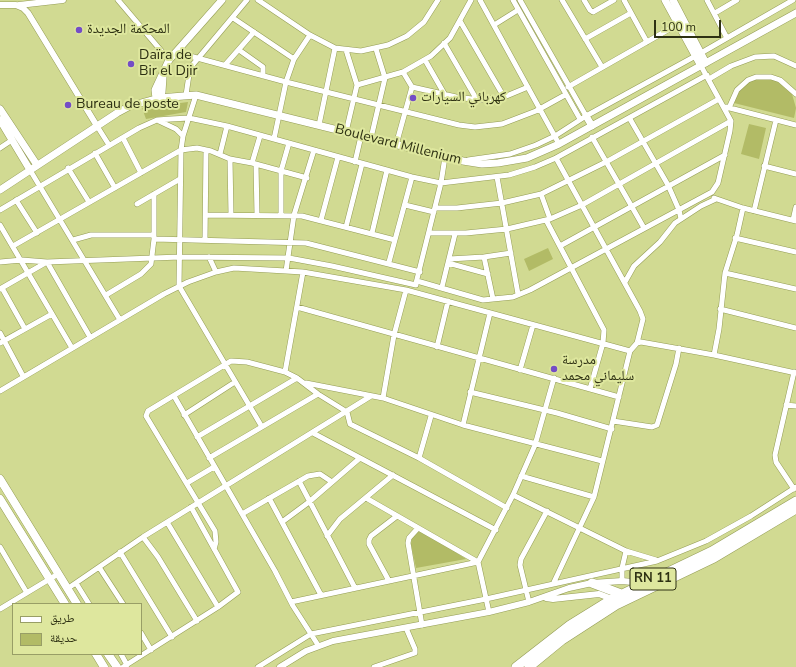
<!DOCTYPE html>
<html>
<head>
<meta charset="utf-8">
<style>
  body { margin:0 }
  #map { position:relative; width:796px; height:667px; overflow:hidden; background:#d1da92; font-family:"Nunito Sans","Noto Naskh Arabic",sans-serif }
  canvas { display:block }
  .legend { position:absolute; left:12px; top:603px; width:130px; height:52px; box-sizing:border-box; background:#dee79e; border:1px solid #989e66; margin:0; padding:5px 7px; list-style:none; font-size:12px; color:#2e3113 }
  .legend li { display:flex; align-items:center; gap:8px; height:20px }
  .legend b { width:20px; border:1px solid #989e66 }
  .scale { position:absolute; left:654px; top:20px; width:67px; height:18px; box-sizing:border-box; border:2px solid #2e3113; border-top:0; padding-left:5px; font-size:12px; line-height:14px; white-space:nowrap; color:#2e3113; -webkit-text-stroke:3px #dee79e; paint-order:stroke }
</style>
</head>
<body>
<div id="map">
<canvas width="796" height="667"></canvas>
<ul class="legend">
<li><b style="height:5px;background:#fff"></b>طريق</li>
<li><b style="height:11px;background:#b2bb66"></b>حديقة</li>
</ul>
<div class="scale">100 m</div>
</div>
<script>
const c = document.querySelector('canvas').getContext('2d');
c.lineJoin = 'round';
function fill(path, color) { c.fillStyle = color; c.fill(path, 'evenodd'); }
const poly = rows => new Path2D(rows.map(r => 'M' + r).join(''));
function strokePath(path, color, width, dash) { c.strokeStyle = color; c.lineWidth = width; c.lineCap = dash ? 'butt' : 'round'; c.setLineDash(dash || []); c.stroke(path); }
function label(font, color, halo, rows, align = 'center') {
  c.font = font + ' "Nunito Sans","Noto Naskh Arabic",sans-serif'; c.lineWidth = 4; c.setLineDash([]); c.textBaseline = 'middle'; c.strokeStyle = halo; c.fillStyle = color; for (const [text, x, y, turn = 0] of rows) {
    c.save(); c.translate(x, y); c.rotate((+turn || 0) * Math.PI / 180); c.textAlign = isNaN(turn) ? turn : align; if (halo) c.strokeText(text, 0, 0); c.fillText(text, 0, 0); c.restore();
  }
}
fill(poly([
  [771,79,780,82,792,94,796,108,794,118,734,103,738,90,753,80],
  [188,102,186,112,146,119,142,108],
  [749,124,766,128,759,159,741,154],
  [548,248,553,259,529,271,524,259],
  [421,529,466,559,416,568,411,544,412,538]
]), '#b2bb66');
const minor = poly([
  [118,0,169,60],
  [258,0,310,35,335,48,361,51,388,45,407,36,424,22,438,0],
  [480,0,559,144],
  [513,0,580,119],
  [520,0,586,116],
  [562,0,602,67],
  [584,0,590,10,593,12,614,0],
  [624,0,647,42],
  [707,0,727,38],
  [715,13,737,0],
  [233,18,294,59],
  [460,21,504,97],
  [494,25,518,10],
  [585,39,631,13],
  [444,43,477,100],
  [239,50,263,67,263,76],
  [346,50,357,85,346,132],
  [175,52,286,82,459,125,475,127,502,124,536,111,565,95],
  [425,60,445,95],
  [225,65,254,32],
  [403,72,412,87],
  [709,79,731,66,755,57,774,56,796,66],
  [357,85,403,72,431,56,450,38,471,0],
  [568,87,680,23],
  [186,95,190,68,247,0],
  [196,95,183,136,181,150,179,286,262,427],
  [726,107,796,125],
  [729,108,737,90,748,80,756,77,771,77,780,80,796,94],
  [630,119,668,185,679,210,681,219],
  [159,121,176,129,183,136],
  [319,125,335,48],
  [97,126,109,145],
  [592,137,644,228],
  [123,138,141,173],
  [371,138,385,78,376,49],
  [274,139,286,82,294,59,310,35],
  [396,145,412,87,456,97,480,100,504,97,528,87],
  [0,148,12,140],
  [95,153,115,188],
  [220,154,227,126],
  [556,158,640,311,643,319,637,343],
  [230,159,231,215],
  [468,160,510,154,536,145,555,136,586,116,701,53,793,0],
  [355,162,361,136],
  [252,163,260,136],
  [256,164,257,215],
  [764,166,796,174],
  [68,168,89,202],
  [30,170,120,320],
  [497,177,518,294],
  [541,194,550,219],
  [714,198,743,208,796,221],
  [16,200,37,233],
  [137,204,180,179],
  [405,205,434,212],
  [435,208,457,208,502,203,541,194,606,162,719,99],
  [0,210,139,128,157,120,171,119,189,118,227,126,412,177,441,183,509,175,535,167,556,158,707,75],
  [754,211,776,120],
  [206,215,302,216,395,240],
  [281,215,281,171,289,143],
  [321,220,338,157],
  [546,220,604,330,603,343,590,389],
  [793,220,796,207],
  [0,225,72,348],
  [346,227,362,164],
  [372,233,387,170],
  [429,233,466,233,507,229,550,219,582,205,731,121],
  [735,238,796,252],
  [154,239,306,243,420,272],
  [73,240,91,235,154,235],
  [205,240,206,150],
  [13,246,181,150,197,148,211,151,230,159,252,163,307,178],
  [560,246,725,155],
  [209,257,216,272],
  [484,257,493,299],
  [449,259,484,257,511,253],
  [0,262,22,260,47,262,90,337],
  [389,262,412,177],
  [448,263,488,274],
  [286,271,294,215,314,150],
  [725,273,796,289],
  [417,281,483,300,513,297,530,290,712,192,718,183,730,131,731,121,701,66],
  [625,282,634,266,660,242,675,223,701,206,716,199],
  [416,283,441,183,445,157],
  [442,287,455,234],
  [2,288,25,329],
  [0,289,47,262,180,257,289,258,332,266,416,285],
  [106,295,141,274,151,264,154,239,154,194],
  [297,307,619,397],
  [720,309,796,328],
  [0,333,23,376],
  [0,343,52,314],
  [437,347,448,301],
  [630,351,637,343,641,342,714,355,796,373],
  [714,355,719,329,725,273,737,235,743,208],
  [520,370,533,325],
  [285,372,303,272],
  [306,383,383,398,463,425,602,461],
  [0,391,164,294,188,282,216,272,234,268,303,272,406,290,630,351,594,497,554,582],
  [470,392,557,413,612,429],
  [318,394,347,412,350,424,419,458,507,508],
  [174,396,275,571,293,606,318,645],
  [383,398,394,335,406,290],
  [786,405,796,406],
  [184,415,235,382],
  [613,421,652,427,657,425,676,364,679,348],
  [463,425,490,313],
  [313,433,496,530],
  [197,437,297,378,318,394,209,458],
  [419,458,431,416],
  [521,476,594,497],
  [299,481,355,588],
  [187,483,214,467],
  [794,489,776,462,775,455,794,372],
  [513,495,626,551,656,560],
  [269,498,321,595],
  [366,498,478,562],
  [242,514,308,476,320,474,332,482],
  [167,522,218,607],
  [282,522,309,502,360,458],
  [418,528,409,538,408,543,422,625],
  [327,536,340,519,393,475],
  [143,537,158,557,197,621],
  [0,547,27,593],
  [214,549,216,542,215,531,146,416,148,411,231,361,247,362,285,372,297,378],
  [120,552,172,637],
  [99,567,123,604],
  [389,581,369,544,369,540,371,536,397,516],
  [622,581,622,568,626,551],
  [76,583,89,604],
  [67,589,143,537,371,396],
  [291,602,478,562],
  [529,602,520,565,521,559,547,511],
  [0,609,58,574],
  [489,612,478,562,513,495,535,445,554,378],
  [141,633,151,650],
  [121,654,127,665],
  [123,667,218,607,238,592,191,507],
  [258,667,311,634,486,599,657,561,706,541,751,516,796,487],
  [374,667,415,653,415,649,406,628]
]);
const tertiary = poly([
  [0,5,16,5,23,8,28,13,97,126],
  [19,5,63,0],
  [546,598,553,599,599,594,612,599],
  [280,667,306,651,333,641,489,612,529,602,569,588,592,583,622,581,643,583]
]);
const secondary = poly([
  [665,0,701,66],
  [673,0,706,63],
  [156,98,155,90,169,60,222,0],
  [159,98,162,92,163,77],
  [0,109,37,165],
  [586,116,592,126],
  [0,120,30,170],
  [0,190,117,113,130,106,159,98,196,95,463,161,482,164,498,163,527,158,559,144,796,13]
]);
const primary = poly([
  [0,479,77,604],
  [0,499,65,604],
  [96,654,104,667],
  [108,654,117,667]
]);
const trunk = poly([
  [592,583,621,594],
  [516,667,570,625,612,599,712,551,796,501],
  [529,667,562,640,616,605,714,558,796,509]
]);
strokePath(minor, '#949c55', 6);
strokePath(tertiary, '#949c55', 7);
strokePath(secondary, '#949c55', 8);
strokePath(primary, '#949c55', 9);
strokePath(trunk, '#949c55', 10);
strokePath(minor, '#fff', 5);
strokePath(tertiary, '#fff', 6);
strokePath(secondary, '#fff', 7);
strokePath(primary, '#fff', 8);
strokePath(trunk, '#fff', 9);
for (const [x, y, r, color] of [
  [79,30,4,"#744dc6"],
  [131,64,4,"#744dc6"],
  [413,98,4,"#744dc6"],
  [68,105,4,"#744dc6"],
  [554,369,4,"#744dc6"]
]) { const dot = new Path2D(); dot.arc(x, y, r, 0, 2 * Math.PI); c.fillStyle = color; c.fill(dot); strokePath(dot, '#dee79e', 1.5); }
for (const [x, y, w] of [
  [653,579,46]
]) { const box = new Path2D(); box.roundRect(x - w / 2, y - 11, w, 22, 3); c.fillStyle = '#dee79e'; c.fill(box); strokePath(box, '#2e3113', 1); }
label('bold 13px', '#2e3113', null, [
  ["RN 11",653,579]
]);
label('14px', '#2e3113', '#dee79e', [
  ["المحكمة الجديدة",87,30],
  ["Daïra de",139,56],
  ["Bir el Djir",139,72],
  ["كهربائي السيارات",421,98],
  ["Bureau de poste",76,105],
  ["مدرسة",562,361],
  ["سليماني محمد",562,377]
], 'left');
label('14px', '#2e3113', '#dee79e', [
  ["Boulevard Millenium",398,145,14]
]);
</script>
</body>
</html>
